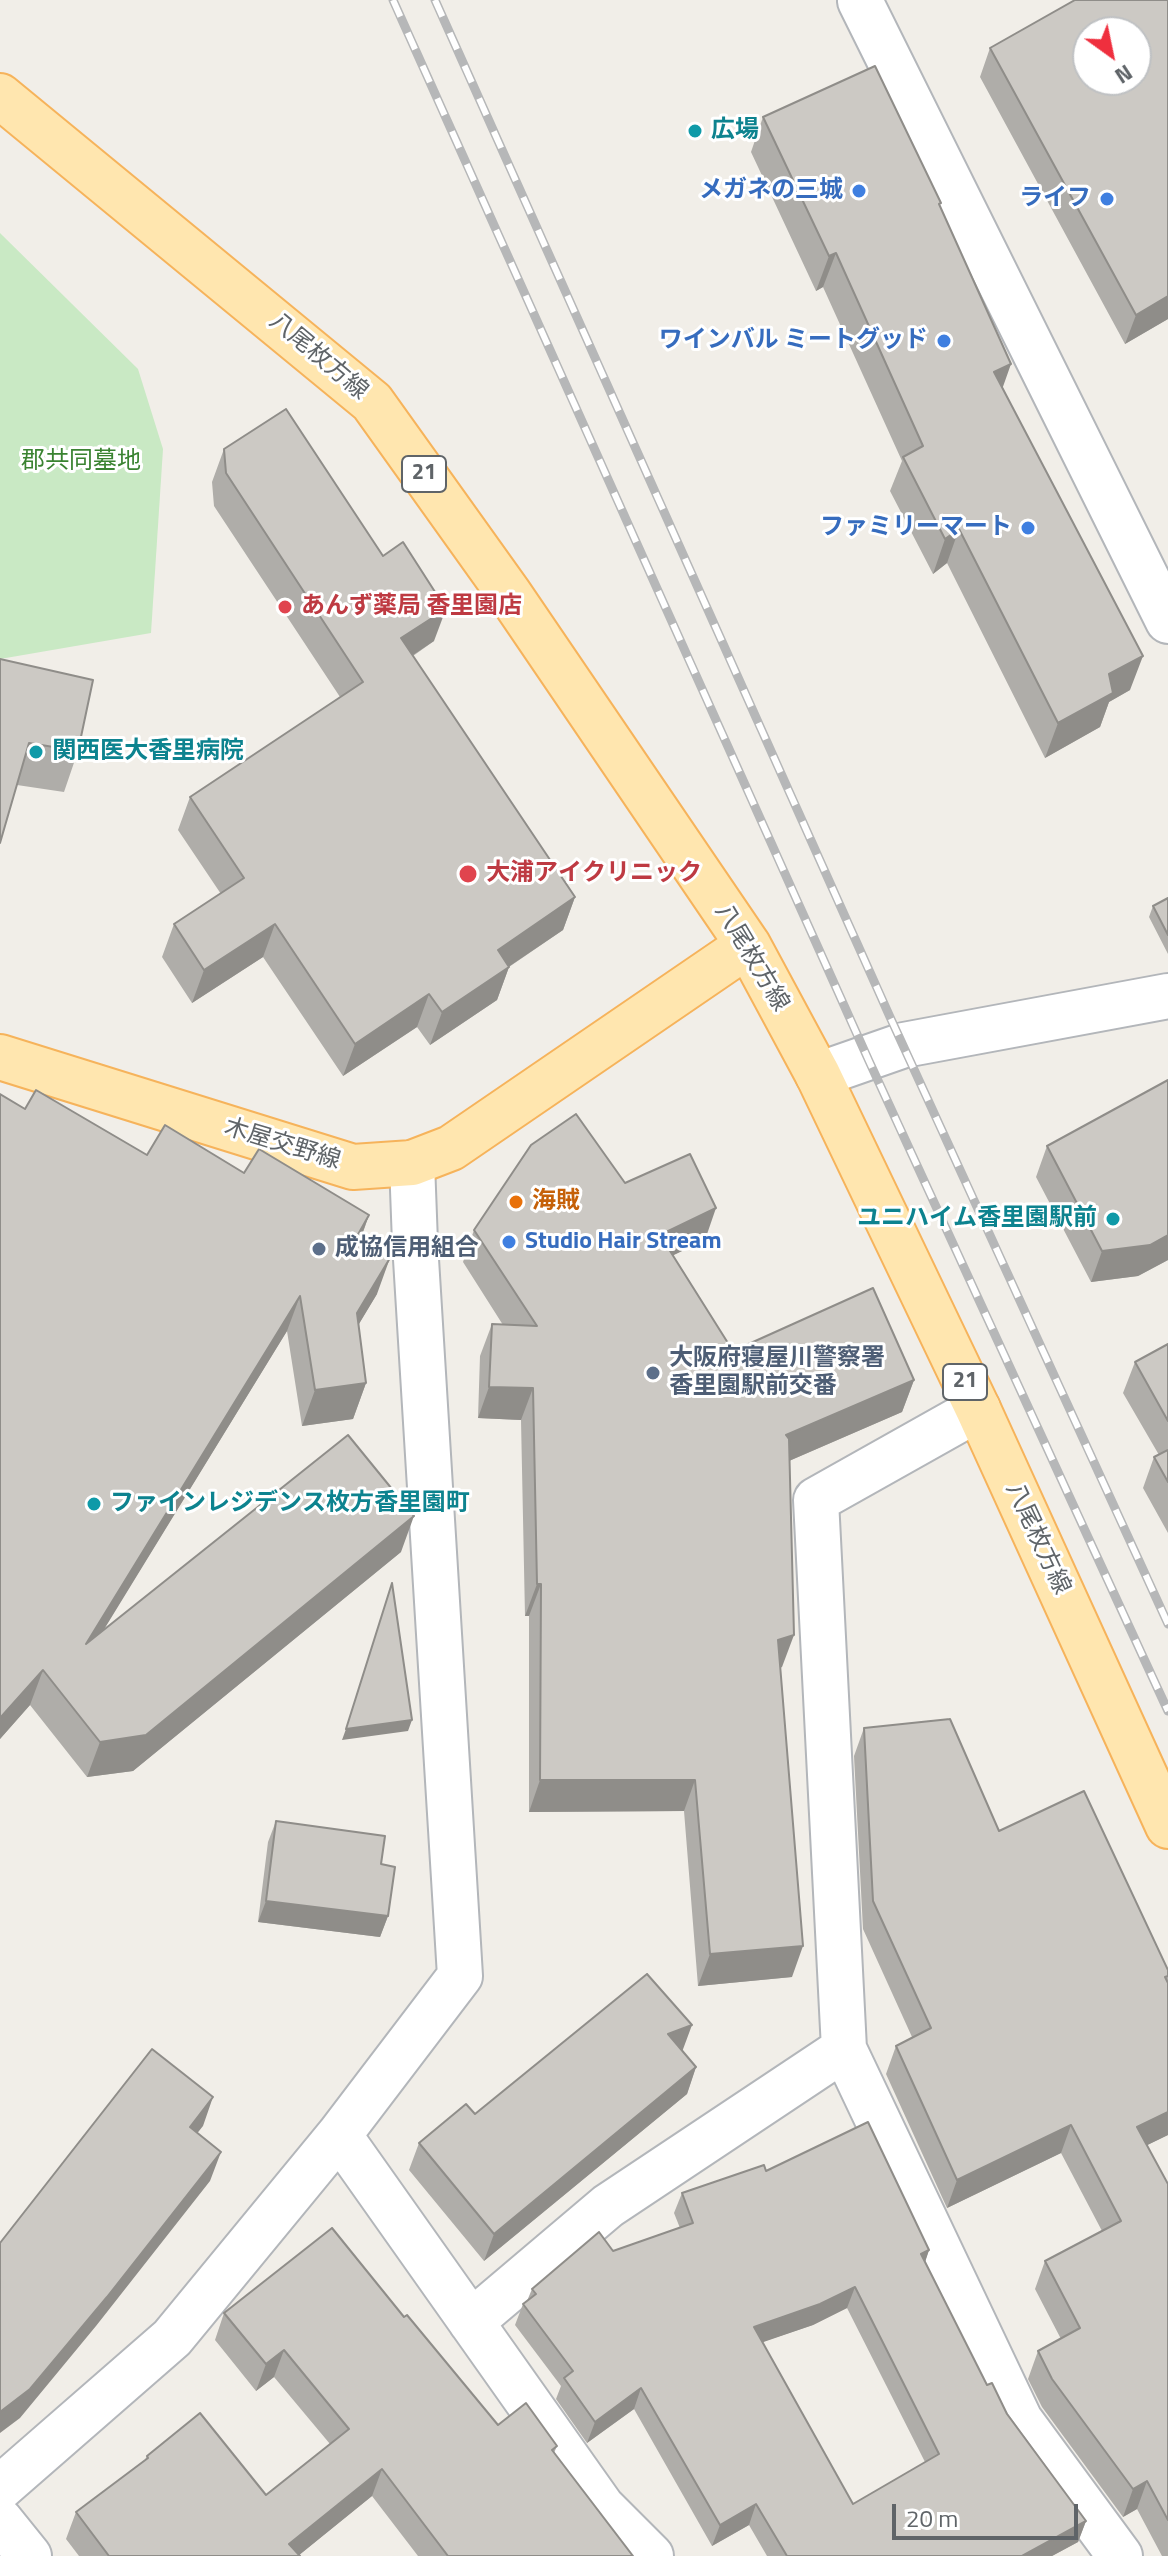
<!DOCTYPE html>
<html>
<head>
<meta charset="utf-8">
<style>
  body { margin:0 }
  #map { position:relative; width:1168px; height:2556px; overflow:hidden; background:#f1eee8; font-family:"Titillium Web",sans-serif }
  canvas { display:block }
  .north { position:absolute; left:1072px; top:16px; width:80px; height:80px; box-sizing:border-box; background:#fff; border:2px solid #bfc1c3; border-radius:50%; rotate:147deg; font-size:22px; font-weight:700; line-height:32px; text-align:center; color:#5f6468 }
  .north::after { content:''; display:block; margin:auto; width:28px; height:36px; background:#ef2f3e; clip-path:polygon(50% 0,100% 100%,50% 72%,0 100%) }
  .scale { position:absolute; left:892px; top:2504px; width:186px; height:36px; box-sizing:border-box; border:4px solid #5f6468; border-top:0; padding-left:10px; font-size:24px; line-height:28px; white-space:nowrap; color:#5f6468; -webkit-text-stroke:6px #fff; paint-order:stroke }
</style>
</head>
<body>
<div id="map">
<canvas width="1168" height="2556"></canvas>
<div class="north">N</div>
<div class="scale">20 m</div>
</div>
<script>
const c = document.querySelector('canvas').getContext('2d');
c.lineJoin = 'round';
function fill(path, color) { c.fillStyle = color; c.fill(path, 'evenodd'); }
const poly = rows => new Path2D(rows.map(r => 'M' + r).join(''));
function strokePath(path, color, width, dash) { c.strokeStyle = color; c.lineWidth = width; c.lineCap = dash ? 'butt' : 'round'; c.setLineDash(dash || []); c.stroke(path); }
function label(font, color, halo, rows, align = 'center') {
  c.font = font + ' "Titillium Web","Noto Sans JP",sans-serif'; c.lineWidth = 6; c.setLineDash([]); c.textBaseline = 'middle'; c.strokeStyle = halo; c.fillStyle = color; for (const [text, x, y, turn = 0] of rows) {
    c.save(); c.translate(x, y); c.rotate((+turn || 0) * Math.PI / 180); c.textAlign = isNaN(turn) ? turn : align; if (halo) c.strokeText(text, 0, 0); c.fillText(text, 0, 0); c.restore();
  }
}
fill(poly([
  [0,233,138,369,163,449,151,633,0,659]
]), '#c9e9c4');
const minor = poly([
  [860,1,1168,621],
  [818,1075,904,1045,1168,996],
  [978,1409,816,1500,844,2049,1020,2420,1120,2556],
  [339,2135,602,2507,651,2556],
  [471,2322,608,2206,844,2049],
  [0,2488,172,2338,339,2135,460,1976,415,1243,412,1163],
  [0,2520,29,2556]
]);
const major = poly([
  [0,96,372,402,510,595,748,945,818,1075,978,1409,1168,1826],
  [0,1057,353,1167,412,1163,451,1148,748,945]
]);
strokePath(minor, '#b3b6ba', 48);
strokePath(major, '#f6b35b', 48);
strokePath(minor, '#fff', 44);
strokePath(major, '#ffe6af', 44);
const rail = poly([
  [393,0,869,1061,1168,1711],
  [435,0,890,1017,1168,1624]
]);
strokePath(rail, '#b6b7b8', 9);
strokePath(rail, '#fff', 6, [18]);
fill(poly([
  [1168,0,1168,319,1125,344,980,77,990,48],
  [763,117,940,207,1003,388,1130,690,1109,702,1100,727,1045,758,947,563,933,574,890,491,902,461,823,287,816,291,751,152],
  [224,449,434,641,413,656,575,897,563,930,509,967,497,1000,430,1045,417,1027,343,1076,263,957,192,1003,162,957,174,924,221,894,178,830,190,797,340,697,214,506,212,482],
  [0,659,78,751,64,792,17,785],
  [1168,898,1168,954,1149,917,1153,906],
  [1168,1080,1168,1260,1138,1276,1091,1282,1036,1177,1047,1146],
  [0,1094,25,1109,147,1155,244,1173,369,1215,360,1241,377,1294,358,1325,366,1383,353,1419,302,1426,287,1331,103,1630,401,1552,133,1771,87,1777,30,1705,0,1739],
  [625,1183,705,1240,673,1255,733,1351,914,1380,902,1412,789,1461,782,1667,780,1668,792,1977,698,1986,684,1811,529,1812,529,1616,525,1616,521,1420,478,1418,480,1356,492,1324,503,1325,463,1262,474,1230],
  [1168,1344,1168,1533,1143,1488,1154,1457,1159,1455,1123,1393,1135,1362],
  [864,1728,999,1831,1168,1970,1168,2135,1147,2145,1168,2184,1168,2556,1162,2556,1137,2509,1123,2517,1042,2407,1028,2379,1038,2351,1061,2339,1035,2289,1045,2261,1102,2231,1061,2153,947,2208,886,2074,896,2046,912,2037,863,1929,854,1756],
  [276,1821,381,1864,388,1916,380,1937,258,1922,268,1842],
  [682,2050,696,2067,687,2094,484,2261,409,2170,419,2143,475,2114],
  [766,2171,929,2250,925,2262,987,2385,1086,2521,1078,2542,1052,2556,767,2556,749,2525,712,2546,634,2409,587,2443,556,2399,561,2386,515,2325,523,2304,527,2301,532,2289,680,2228,674,2213,682,2193],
  [847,2308,925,2462,853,2504,762,2342,813,2325],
  [224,2313,404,2317,498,2425,557,2446,554,2453,633,2556,418,2556,372,2496,299,2555,300,2556,79,2556,66,2539,76,2512,145,2460,147,2456,266,2495,330,2444,274,2377,256,2391,215,2340]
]), '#afada9');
fill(poly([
  [836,253,823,287,816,291,829,256],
  [1168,296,1168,319,1125,344,1136,315],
  [1011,364,999,398,994,372],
  [959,529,947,563,933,574,945,539],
  [446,609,434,641,389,671,401,638],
  [1143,656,1130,690,1109,702,1100,727,1045,758,1058,723,1109,674],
  [575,897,563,930,486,982,498,950],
  [275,924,263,957,192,1003,204,970],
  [509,967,497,1000,430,1045,442,1012],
  [429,994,417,1027,343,1076,355,1044],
  [716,1208,705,1240,649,1267,660,1235],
  [369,1215,356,1251,356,1238],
  [1168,1235,1168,1260,1138,1276,1091,1282,1102,1251],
  [390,1258,377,1294,344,1349,357,1313],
  [300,1296,287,1331,73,1680,86,1644],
  [914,1380,902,1412,775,1467,786,1435],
  [366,1383,353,1419,302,1426,315,1390],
  [489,1387,533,1388,521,1420,478,1418],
  [414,1516,401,1552,133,1771,87,1777,100,1742],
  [537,1584,541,1584,529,1616,525,1616],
  [794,1635,782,1667,766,1671,778,1640],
  [43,1670,30,1705,0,1739,0,1718],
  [412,1720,408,1731,342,1740,346,1729],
  [540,1780,695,1780,684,1811,529,1812],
  [266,1901,388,1916,380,1937,258,1922],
  [803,1946,792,1977,698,1986,710,1954],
  [692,2025,682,2052,668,2034],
  [696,2067,687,2094,484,2261,494,2234],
  [213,2097,203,2126,179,2156,190,2127],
  [1168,2112,1168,2135,1127,2155,1137,2127],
  [1071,2125,1061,2153,947,2208,957,2180],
  [221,2152,210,2181,96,2326,20,2418,0,2433,0,2412],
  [929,2250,922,2271,921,2254],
  [855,2287,847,2308,813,2325,746,2348,754,2327],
  [284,2350,274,2377,256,2391,266,2364],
  [641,2388,634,2409,587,2443,595,2422],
  [382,2469,372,2496,298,2556,289,2544],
  [1147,2481,1137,2509,1123,2517,1133,2489],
  [756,2504,749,2525,712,2546,720,2525],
  [1086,2521,1078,2542,1052,2556,1022,2556]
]), '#8f8d89');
const building = poly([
  [1075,0,1168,0,1168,296,1136,315,990,48,1075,0],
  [1088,32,1136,32,1136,80,1088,80,1088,32],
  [875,66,941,203,939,204,1011,364,994,372,1143,656,1109,674,1113,693,1058,723,959,529,945,539,903,457,923,446,836,253,829,256,763,117,875,66],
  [286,409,383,556,403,542,446,609,401,638,575,897,498,950,509,967,442,1012,429,994,355,1044,275,924,204,970,174,924,244,878,190,797,363,682,226,473,224,449,286,409],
  [0,659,93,680,78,751,29,743,0,843,0,659],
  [1168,898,1168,935,1153,906,1168,898],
  [1168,1080,1168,1235,1150,1245,1102,1251,1047,1146,1168,1080],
  [36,1090,147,1155,165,1125,244,1173,259,1149,369,1215,356,1238,390,1258,357,1313,366,1383,315,1390,300,1296,86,1644,348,1435,414,1516,146,1735,100,1742,43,1670,0,1718,0,1094,25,1109,36,1090],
  [576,1114,625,1183,690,1154,716,1208,660,1235,733,1351,873,1288,914,1380,786,1435,789,1439,794,1635,778,1640,803,1946,710,1954,695,1780,540,1780,541,1584,537,1584,533,1388,489,1387,492,1324,537,1326,474,1230,531,1145,576,1114],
  [1168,1344,1168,1421,1135,1362,1168,1344],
  [1168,1450,1168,1482,1154,1457,1168,1450],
  [392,1583,412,1720,346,1729,392,1583],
  [950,1719,999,1831,1084,1791,1168,1970,1168,1976,1165,1977,1168,1983,1168,2112,1137,2127,1168,2184,1168,2520,1147,2481,1133,2489,1052,2379,1038,2351,1080,2328,1045,2261,1121,2221,1071,2125,957,2180,896,2046,931,2028,873,1901,864,1728,950,1719],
  [276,1821,385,1836,381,1864,395,1867,388,1916,266,1901,276,1821],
  [647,1974,692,2025,668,2034,696,2067,494,2234,419,2143,466,2104,475,2114,647,1974],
  [152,2049,213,2097,190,2127,221,2152,107,2297,30,2389,0,2412,0,2243,152,2049],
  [868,2122,929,2250,921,2254,987,2385,992,2383,1007,2414,1086,2521,1022,2556,787,2556,756,2504,720,2525,641,2388,595,2422,564,2378,573,2371,523,2304,536,2294,532,2289,599,2232,613,2251,693,2223,682,2193,764,2165,766,2171,868,2122],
  [855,2287,939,2454,853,2504,754,2327,820,2304,855,2287],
  [332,2228,404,2317,407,2315,498,2425,526,2403,557,2446,552,2450,633,2556,448,2556,382,2469,289,2544,300,2556,109,2556,76,2512,148,2458,147,2456,200,2413,266,2495,349,2429,284,2350,266,2364,224,2313,332,2228]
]);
fill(building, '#ccc9c4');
strokePath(building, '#8f8d89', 2);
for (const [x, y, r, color] of [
  [695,131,8,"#0f9aa8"],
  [859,191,8,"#3f7fe0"],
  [1107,199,8,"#3f7fe0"],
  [944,341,8,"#3f7fe0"],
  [1028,528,8,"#3f7fe0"],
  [285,607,8,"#e0444e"],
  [36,752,8,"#0f9aa8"],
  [468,874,10,"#e0444e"],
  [516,1202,8,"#e8710a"],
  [1113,1219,8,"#0f9aa8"],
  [509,1242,8,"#3f7fe0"],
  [319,1249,8,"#5c6f8a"],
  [653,1373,8,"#5c6f8a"],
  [94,1504,8,"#0f9aa8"]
]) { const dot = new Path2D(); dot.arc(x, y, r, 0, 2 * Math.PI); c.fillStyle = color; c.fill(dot); strokePath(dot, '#fff', 3); }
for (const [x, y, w] of [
  [424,474,44],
  [965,1382,44]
]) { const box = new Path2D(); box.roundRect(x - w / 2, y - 18, w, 36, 6); c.fillStyle = '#fff'; c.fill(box); strokePath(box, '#5f6468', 2); }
label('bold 22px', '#5f6468', null, [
  ["21",424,474],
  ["21",965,1382]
]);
label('bold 24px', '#0d838f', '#fff', [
  ["広場",711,131],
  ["関西医大香里病院",52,752],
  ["ユニハイム香里園駅前",1097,1219,"right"],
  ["ファインレジデンス枚方香里園町",110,1504]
], 'left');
label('bold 24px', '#366cbe', '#fff', [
  ["メガネの三城",843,191],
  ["ライフ",1091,199],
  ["ワインバル ミートグッド",928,341],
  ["ファミリーマート",1012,528],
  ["Studio Hair Stream",525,1242,"left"]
], 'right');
label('24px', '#5f6468', '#fff', [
  ["八尾枚方線",318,357,40],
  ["八尾枚方線",751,958,59],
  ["木屋交野線",282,1145,17],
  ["八尾枚方線",1037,1539,65]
]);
label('24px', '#3a8331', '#fff', [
  ["郡共同墓地",81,462]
]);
label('bold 24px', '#be3a42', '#fff', [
  ["あんず薬局 香里園店",301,607],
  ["大浦アイクリニック",486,874]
], 'left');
label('bold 24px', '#c56008', '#fff', [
  ["海賊",532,1202]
], 'left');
label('bold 24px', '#4e5e75', '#fff', [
  ["成協信用組合",335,1249],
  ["大阪府寝屋川警察署",669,1359],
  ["香里園駅前交番",669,1387]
], 'left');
</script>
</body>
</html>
